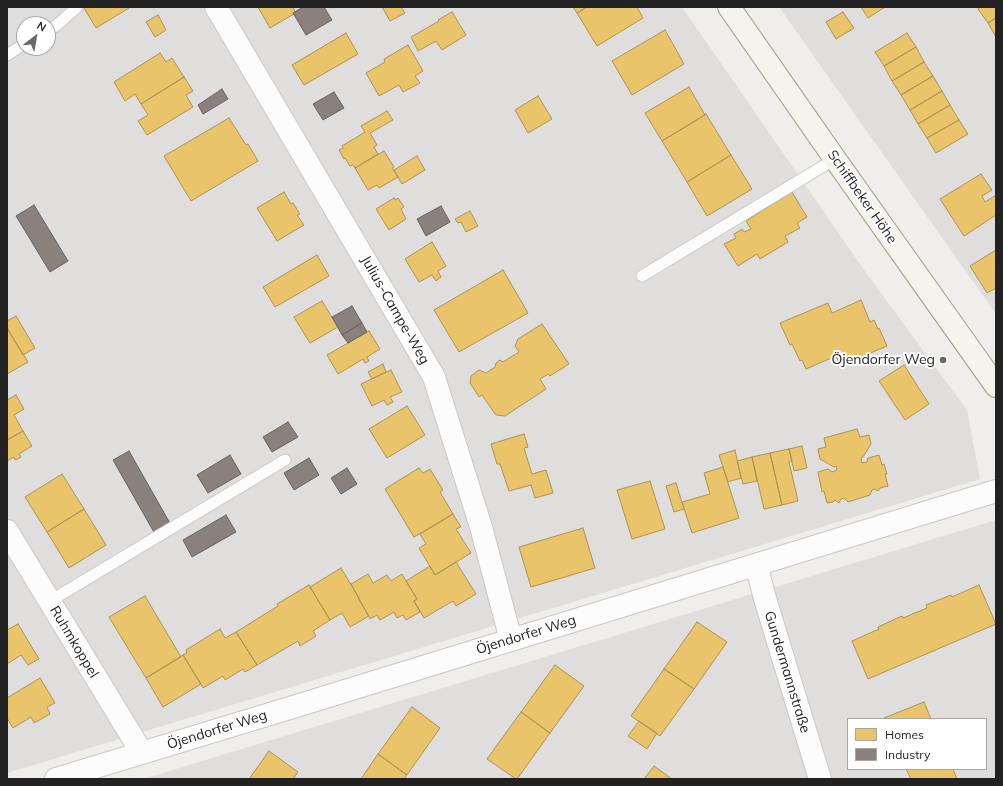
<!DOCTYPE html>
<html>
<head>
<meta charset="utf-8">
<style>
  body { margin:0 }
  #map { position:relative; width:1003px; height:786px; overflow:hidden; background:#f0eeeb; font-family:Mulish,sans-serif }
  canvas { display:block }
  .frame { position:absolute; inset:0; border:8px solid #222; pointer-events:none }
  .legend { position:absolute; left:847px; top:718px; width:140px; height:52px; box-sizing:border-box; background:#fff; border:1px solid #a7a7a7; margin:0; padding:5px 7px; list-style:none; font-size:12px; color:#222 }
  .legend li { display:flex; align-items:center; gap:8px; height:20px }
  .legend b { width:20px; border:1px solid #a7a7a7 }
  .north { position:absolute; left:16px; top:16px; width:40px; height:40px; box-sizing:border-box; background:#fff; border:1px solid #a7a7a7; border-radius:50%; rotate:31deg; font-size:11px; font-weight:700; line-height:16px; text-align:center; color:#222 }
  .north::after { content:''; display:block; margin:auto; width:14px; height:18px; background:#6a6968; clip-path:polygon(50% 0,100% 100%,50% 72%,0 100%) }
</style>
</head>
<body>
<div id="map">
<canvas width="1003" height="786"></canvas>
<div class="frame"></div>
<ul class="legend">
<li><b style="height:11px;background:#e9c46a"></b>Homes</li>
<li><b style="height:11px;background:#8a817c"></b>Industry</li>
</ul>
<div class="north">N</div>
</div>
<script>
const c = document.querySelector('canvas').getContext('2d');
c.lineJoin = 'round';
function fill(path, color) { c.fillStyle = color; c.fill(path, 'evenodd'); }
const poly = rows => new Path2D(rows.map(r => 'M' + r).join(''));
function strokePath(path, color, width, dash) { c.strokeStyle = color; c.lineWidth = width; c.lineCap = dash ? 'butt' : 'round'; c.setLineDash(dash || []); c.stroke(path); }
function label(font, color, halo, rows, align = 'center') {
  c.font = font + ' Mulish,sans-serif'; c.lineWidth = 4; c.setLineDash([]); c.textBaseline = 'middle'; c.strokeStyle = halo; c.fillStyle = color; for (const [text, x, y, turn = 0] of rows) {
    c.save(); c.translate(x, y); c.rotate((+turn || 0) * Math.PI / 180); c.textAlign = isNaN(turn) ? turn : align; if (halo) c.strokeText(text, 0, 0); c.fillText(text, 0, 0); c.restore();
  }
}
fill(poly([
  [7,7,682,7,864,270,967,410,980,479,7,773],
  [24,24,48,24,48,48,24,48],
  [779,7,996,7,996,314],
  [996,520,996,779,143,779],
  [848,719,986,719,986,769,848,769]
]), '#dfdedc');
fill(poly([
  [641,210,664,250,624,273,601,234],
  [682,250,706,291,649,324,625,282]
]), '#e0dfde');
const homes = poly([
  [85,7,129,7,129,8,96,28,84,8,85,7],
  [258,7,293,7,295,12,293,13,294,14,270,28,258,7],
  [382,7,401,7,405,13,390,21,382,7],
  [573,7,587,7,577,13,573,7],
  [587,7,637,7,643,18,597,46,577,13,587,7],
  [861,7,885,7,868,18,861,7],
  [980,7,996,7,996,18,988,23,978,9,980,7],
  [452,12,466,35,442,50,436,41,418,51,411,37,439,21,438,20,452,12],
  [843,12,854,28,836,39,826,22,843,12],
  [158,15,166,30,155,37,146,22,158,15],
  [996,18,996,37,988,23,996,18],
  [665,30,684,64,632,95,612,61,665,30],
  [346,33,358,54,304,85,292,65,346,33],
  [907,33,916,47,884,66,875,52,907,33],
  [408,45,423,71,415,76,420,83,403,92,399,85,379,96,366,73,385,62,384,59,408,45],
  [916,47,924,62,892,81,884,66,916,47],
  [160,53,166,62,172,58,184,77,141,104,135,94,125,101,114,82,160,53],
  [924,62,933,76,901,95,892,81,924,62],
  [933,76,942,91,910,110,901,95,933,76],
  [184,77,193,91,186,95,193,107,147,135,138,121,148,115,141,104,184,77],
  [689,87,705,115,662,141,645,113,689,87],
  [942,91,950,105,918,124,910,110,942,91],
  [538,96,552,119,528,133,515,110,538,96],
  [950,105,959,120,927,138,918,124,950,105],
  [387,111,393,120,370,133,377,145,374,147,378,154,355,168,353,165,350,166,345,158,344,159,339,150,343,148,342,146,365,132,361,126,387,111],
  [706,114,731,155,687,182,662,141,706,114],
  [229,118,246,145,248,144,258,161,191,201,164,156,229,118],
  [959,120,968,134,936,153,927,138,959,120],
  [384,151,394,167,392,168,398,177,379,188,377,185,368,190,355,168,384,151],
  [731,155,752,189,707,216,687,182,731,155],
  [417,156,425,170,402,184,394,170,417,156],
  [981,174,992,190,982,196,985,202,996,195,996,215,964,236,940,199,981,174],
  [284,192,291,204,293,203,300,214,297,215,304,225,277,241,257,208,284,192],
  [792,192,807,217,797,223,800,228,785,236,788,242,760,259,757,254,738,266,724,244,736,238,734,234,742,229,744,232,751,229,746,221,792,192],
  [394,198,395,200,398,198,404,207,401,209,406,219,389,230,376,209,394,198],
  [470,211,478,226,466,232,461,222,458,223,455,219,470,211],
  [432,242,446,266,438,271,441,277,436,281,432,275,419,282,405,259,432,242],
  [996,250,996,288,987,293,970,266,996,250],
  [317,255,329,276,275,307,263,287,317,255],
  [503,270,528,313,459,352,434,310,503,270],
  [861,300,870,322,874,320,878,329,879,328,887,346,840,366,836,356,806,369,802,360,800,361,792,344,790,345,780,323,828,303,832,313,861,300],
  [322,301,338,327,310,343,294,317,322,301],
  [16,316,35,348,23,355,7,328,7,321,16,316],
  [542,324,569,364,550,376,548,374,540,379,546,389,505,416,496,415,482,395,479,397,470,383,471,376,479,370,486,373,495,367,496,363,500,360,503,362,519,352,515,346,518,339,542,324],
  [7,328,28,362,7,374,7,328],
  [369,331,380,349,367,357,369,361,365,363,363,359,338,374,327,355,369,331],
  [383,364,386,372,372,379,368,372,383,364],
  [904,365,929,404,905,420,879,381,904,365],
  [391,370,402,392,390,397,393,402,387,405,384,400,372,406,361,384,391,370],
  [16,395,24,409,14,415,23,431,7,440,7,400,16,395],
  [407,406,425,435,387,458,369,429,407,406],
  [857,429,860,437,869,435,871,444,863,457,861,458,862,463,867,462,868,458,879,455,882,465,884,464,887,474,885,474,888,486,880,488,878,491,874,489,872,490,870,495,848,502,844,498,841,499,839,503,835,500,833,502,827,503,824,491,822,492,818,472,828,469,832,472,837,470,836,466,834,467,820,459,818,449,826,447,824,438,857,429],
  [23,431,32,446,19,454,21,457,15,460,14,457,7,461,7,440,23,431],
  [524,434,528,447,524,448,532,474,546,470,553,493,535,498,531,485,509,491,500,464,497,464,491,444,524,434],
  [802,446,807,468,794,471,789,449,802,446],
  [789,449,792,461,789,462,798,501,782,505,770,453,789,449],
  [735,450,741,478,728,482,719,455,735,450],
  [770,453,782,505,764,509,752,457,770,453],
  [752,457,757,481,743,484,737,461,752,457],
  [723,467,739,518,692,533,682,502,710,494,704,473,723,467],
  [419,468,423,473,430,469,443,490,440,492,453,514,414,537,385,489,419,468],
  [62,474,84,509,47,532,25,497,62,474],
  [650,481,665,529,632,539,617,490,650,481],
  [676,483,684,509,674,512,666,486,676,483],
  [84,509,106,545,69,568,47,532,84,509],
  [453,514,461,527,456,529,471,553,435,575,419,548,426,544,420,534,453,514],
  [583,528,595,568,531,587,519,547,583,528],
  [456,562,476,594,456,606,453,601,424,618,414,601,417,599,406,581,430,566,435,575,456,562],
  [341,568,359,598,358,598,369,616,350,627,342,613,330,620,310,587,341,568],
  [368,574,373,583,387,575,391,581,402,574,417,599,414,601,420,612,406,620,403,615,397,618,394,612,380,620,377,615,370,619,351,584,368,574],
  [309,585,330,620,313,631,316,636,300,646,298,641,257,665,236,632,278,606,277,604,309,585],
  [979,585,996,624,868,679,852,641,879,629,878,627,902,616,903,618,927,608,926,605,951,595,952,597,979,585],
  [145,596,181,657,146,678,109,617,145,596],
  [697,622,727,642,694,689,664,669,697,622],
  [18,624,39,659,28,665,21,655,7,664,7,630,18,624],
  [220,629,225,638,236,632,257,665,245,672,243,669,225,680,223,676,203,688,183,655,187,653,186,650,220,629],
  [183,655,201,684,163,707,146,678,183,655],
  [555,665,584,686,550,733,521,712,555,665],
  [664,669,694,689,660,736,631,716,664,669],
  [40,678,55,703,47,707,50,714,34,723,31,717,13,728,7,718,7,698,40,678],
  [924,702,931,719,885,719,884,718,924,702],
  [412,707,440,728,407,775,378,754,412,707],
  [521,712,550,733,517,779,516,779,487,759,521,712],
  [639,721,657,733,647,749,628,736,639,721],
  [269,751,298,772,293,779,249,779,269,751],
  [378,754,407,775,404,779,361,779,378,754],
  [654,766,672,779,644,779,654,766],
  [906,769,953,769,957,779,911,779,906,769]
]);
fill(homes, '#e9c46a');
strokePath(homes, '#ad9354', 1);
const industry = poly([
  [303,7,324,7,332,20,306,35,293,13,303,7],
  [222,89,228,99,203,114,198,105,222,89],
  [334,92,344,108,323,120,313,104,334,92],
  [34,205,68,261,50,272,16,216,34,205],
  [441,206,450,222,426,236,417,219,441,206],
  [352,306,362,323,342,335,332,317,352,306],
  [362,323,367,332,348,343,342,335,362,323],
  [288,422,298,437,272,452,263,437,288,422],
  [129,451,171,525,155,534,113,460,129,451],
  [230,455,241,474,208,493,197,475,230,455],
  [309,458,319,475,294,490,284,473,309,458],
  [347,468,357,484,341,494,331,478,347,468],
  [226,515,236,532,192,557,183,540,226,515]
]);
fill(industry, '#8a817c');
strokePath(industry, '#6b6461', 1);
const service = poly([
  [48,31,57,25,77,7],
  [7,55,24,44],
  [642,276,835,159],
  [50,601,285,460]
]);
const minor = poly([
  [216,7,434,377,481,527,511,640],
  [7,531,142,753],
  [756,565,766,602,820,779]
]);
const tertiary = poly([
  [56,779,293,707,576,620,996,491]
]);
const secondary = poly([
  [729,7,835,159,996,386]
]);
strokePath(service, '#c9c8c7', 13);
strokePath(minor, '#c9c8c7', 24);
strokePath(tertiary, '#c9c8c7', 24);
strokePath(secondary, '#999a82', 24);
strokePath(service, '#fdfcfc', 11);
strokePath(minor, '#fdfcfc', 22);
strokePath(tertiary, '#fdfcfc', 22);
strokePath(secondary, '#f4f4ed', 22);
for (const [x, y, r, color] of [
  [943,360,4,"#6a6968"]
]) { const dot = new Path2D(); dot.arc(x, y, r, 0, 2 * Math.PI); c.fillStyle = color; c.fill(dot); strokePath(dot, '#fff', 1.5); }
label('14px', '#222', '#fff', [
  ["Schiffbeker Höhe",862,197,55],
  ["Julius-Campe-Weg",395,310,60],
  ["Öjendorfer Weg",526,635,-17],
  ["Ruhmkoppel",74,642,59],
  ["Gundermannstraße",787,672,73],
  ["Öjendorfer Weg",217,730,-17]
]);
label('14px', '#222', '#fff', [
  ["Öjendorfer Weg",935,360]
], 'right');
</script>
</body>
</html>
